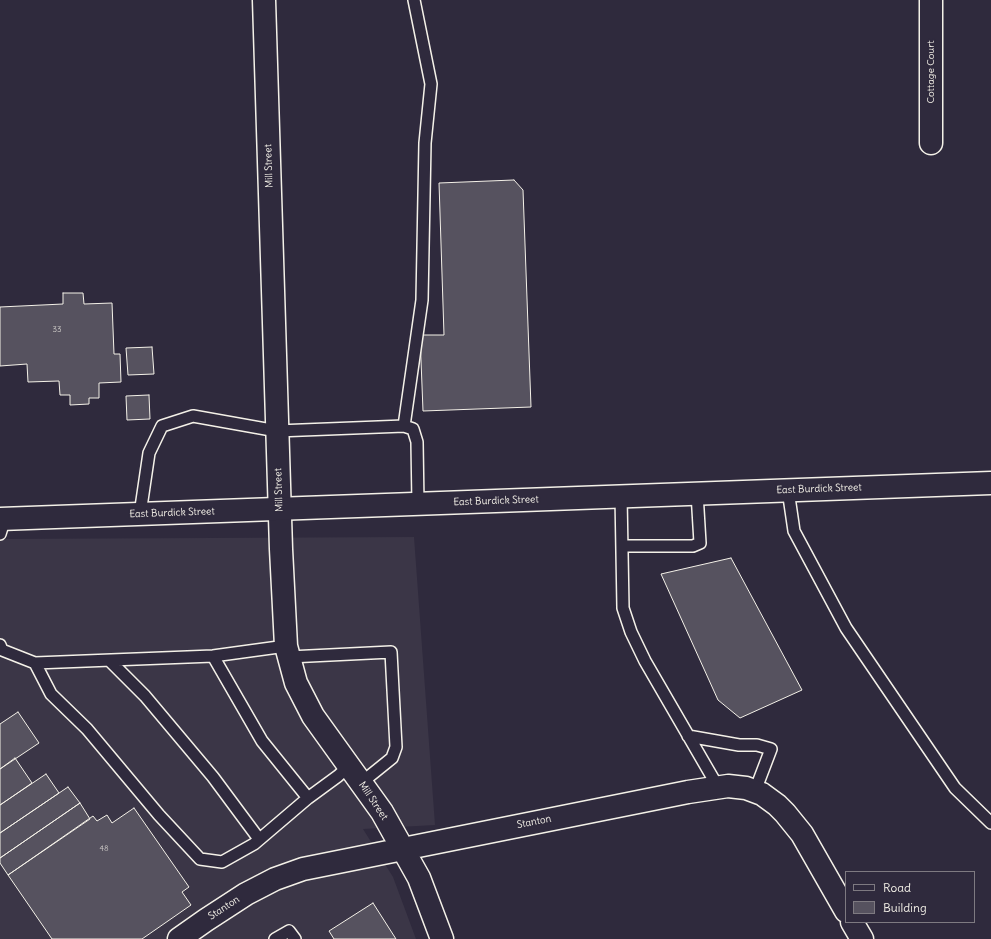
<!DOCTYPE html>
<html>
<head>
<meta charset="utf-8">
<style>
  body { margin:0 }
  #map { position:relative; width:991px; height:939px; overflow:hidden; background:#2f2a3d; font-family:Delius,sans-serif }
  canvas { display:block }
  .legend { position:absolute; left:845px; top:871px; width:130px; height:52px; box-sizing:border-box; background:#2f2a3d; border:1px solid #7e7a81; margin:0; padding:5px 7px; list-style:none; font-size:12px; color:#f4f1e8 }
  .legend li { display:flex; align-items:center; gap:8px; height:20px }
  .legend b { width:20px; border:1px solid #7e7a81 }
</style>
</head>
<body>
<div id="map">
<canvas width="991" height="939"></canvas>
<ul class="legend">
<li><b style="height:5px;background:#2f2a3d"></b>Road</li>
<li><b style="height:11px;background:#56525f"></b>Building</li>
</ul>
</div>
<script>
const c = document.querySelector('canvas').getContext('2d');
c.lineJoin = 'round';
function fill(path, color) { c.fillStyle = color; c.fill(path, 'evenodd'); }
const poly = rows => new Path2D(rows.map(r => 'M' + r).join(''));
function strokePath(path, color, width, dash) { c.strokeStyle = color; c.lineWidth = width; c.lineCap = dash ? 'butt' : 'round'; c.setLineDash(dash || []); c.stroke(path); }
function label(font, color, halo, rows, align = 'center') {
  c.font = font + ' Delius,sans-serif'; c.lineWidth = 3.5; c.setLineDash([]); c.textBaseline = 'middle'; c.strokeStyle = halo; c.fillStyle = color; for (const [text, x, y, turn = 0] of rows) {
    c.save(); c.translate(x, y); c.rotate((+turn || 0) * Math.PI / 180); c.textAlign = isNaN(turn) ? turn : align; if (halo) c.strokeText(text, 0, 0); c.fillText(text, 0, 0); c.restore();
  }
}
fill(poly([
  [414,537,435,825,363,829,393,877,416,939,0,939,0,539]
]), '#3b3647');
const building = poly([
  [514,180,523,190,531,407,423,411,420,335,444,335,439,183,514,180],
  [63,293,83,293,84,304,112,303,114,354,120,354,121,382,99,383,99,398,89,398,89,404,70,405,70,395,60,395,59,381,28,382,27,364,0,366,0,307,63,304,63,293],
  [152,347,154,374,128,375,126,348,152,347],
  [149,395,150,419,127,420,126,396,149,395],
  [731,558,802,690,740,718,718,700,661,574,731,558],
  [18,712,39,743,0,769,0,724,18,712],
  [15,758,32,783,0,805,0,769,15,758],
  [46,774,59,793,0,833,0,805,46,774],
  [68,787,80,803,0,858,0,833,68,787],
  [80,803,90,819,8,875,0,863,0,858,80,803],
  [134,808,189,887,182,892,191,905,142,939,52,939,8,875,93,816,97,821,107,815,112,823,134,808],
  [373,903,396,939,334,939,329,931,373,903]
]);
fill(building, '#56525f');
strokePath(building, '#f4f1e8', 1);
const service = poly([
  [404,426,422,300,425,143,431,84,414,0],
  [788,490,794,531,846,628,955,788,991,823],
  [621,496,623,608,631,632,645,661,718,787],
  [140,514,149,453,162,426,193,416,277,431,404,426,413,429,417,442,418,504],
  [0,534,5,518],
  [622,546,693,546,700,543,697,493],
  [0,645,2,650,35,663],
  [286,646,213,656,35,663,51,694,87,729,159,815,200,859,222,862,254,844,308,798,338,776,349,766],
  [213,656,262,741,308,798],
  [289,657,391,652,396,747,392,758,361,783],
  [110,661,145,696,213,777,259,839],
  [688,736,739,745,757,745,771,749,755,791],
  [275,939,289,931,295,939]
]);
const minor = poly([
  [264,0,281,549,286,646,296,683,313,716,382,812,419,878,442,939],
  [931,143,931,0],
  [852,922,862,939],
  [179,939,206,920,246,894,275,879,303,869,688,792,728,786,746,788,762,794,777,805,785,813,802,834,846,911]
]);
const secondary = poly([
  [0,519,991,483]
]);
strokePath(service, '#f4f1e8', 14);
strokePath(minor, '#f4f1e8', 25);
strokePath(secondary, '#f4f1e8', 25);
strokePath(service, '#2f2a3d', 11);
strokePath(minor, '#2f2a3d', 22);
strokePath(secondary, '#2f2a3d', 22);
label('8px', '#ccc9c6', null, [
  ["33",57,330],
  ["48",104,849]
]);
label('10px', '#f4f1e8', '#2f2a3d', [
  ["Cottage Court",931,72,-90],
  ["Mill Street",269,166,-92],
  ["East Burdick Street",819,489,-2],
  ["Mill Street",279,490,-92],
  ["East Burdick Street",496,501,-2],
  ["East Burdick Street",172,513,-2],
  ["Mill Street",373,801,56],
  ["Stanton",534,822,-11],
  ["Stanton",224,908,-33]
]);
</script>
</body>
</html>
